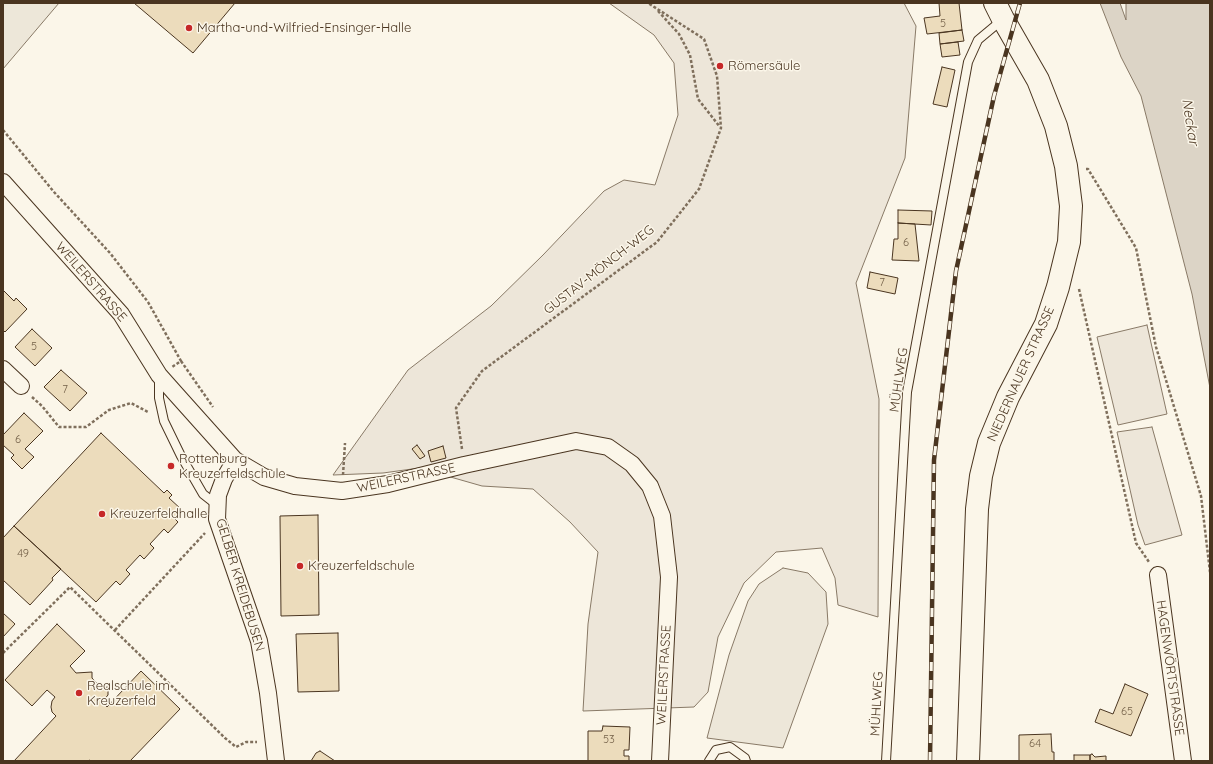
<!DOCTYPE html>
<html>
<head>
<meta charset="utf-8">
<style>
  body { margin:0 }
  #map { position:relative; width:1213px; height:764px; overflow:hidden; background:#fbf6e9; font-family:Quicksand,sans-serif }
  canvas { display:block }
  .frame { position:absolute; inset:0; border:4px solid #4a3520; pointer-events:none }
</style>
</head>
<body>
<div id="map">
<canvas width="1213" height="764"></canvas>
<div class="frame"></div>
</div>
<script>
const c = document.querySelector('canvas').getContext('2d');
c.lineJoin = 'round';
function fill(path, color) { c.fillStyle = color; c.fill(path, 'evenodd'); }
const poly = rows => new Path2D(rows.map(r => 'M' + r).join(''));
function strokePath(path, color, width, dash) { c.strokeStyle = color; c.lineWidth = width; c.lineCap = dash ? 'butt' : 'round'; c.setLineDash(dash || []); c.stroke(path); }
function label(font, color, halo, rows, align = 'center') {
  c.font = font + ' Quicksand,sans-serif'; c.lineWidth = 3; c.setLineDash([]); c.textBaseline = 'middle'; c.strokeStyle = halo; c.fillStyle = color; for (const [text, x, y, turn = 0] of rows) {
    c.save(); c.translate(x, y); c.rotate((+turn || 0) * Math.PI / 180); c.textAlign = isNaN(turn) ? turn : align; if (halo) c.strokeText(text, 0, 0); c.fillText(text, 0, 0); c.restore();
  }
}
const green = poly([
  [609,3,904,3,916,26,905,158,856,283,879,399,878,617,838,605,835,578,822,548,776,552,744,583,718,637,708,692,694,707,583,711,588,624,598,552,570,522,533,489,482,486,447,476,441,465,383,473,333,475,408,370,491,306,543,255,604,191,624,180,655,185,678,115,674,63,654,35,609,3],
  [1147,325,1167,414,1118,425,1097,337,1147,325],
  [1152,427,1182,535,1145,545,1138,525,1117,432,1152,427]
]);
fill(green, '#ede6d9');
strokePath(green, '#887966', 1);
const parking = poly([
  [3,3,59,3,3,69,3,3],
  [783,568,808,573,826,592,828,624,783,748,707,738,729,655,748,601,759,584,783,568]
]);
fill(parking, '#ede7d9');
strokePath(parking, '#887966', 1);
const water = poly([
  [1100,3,1120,3,1126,20,1126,3,1210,3,1210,388,1192,294,1141,96,1121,57,1100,3]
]);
fill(water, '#dcd4c6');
strokePath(water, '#887966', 1);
const building = poly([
  [134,3,235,3,193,53,134,3],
  [939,3,959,3,962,30,927,34,924,18,940,16,939,3],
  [962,30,964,41,940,44,939,33,962,30],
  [958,42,960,55,942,57,940,44,958,42],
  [942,67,955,70,947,107,933,104,942,67],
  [898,210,932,211,931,225,898,223,898,210],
  [898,223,915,224,919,261,892,260,894,239,898,239,898,223],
  [870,272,898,278,895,294,867,288,870,272],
  [3,290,14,301,16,298,27,309,5,332,3,330,3,290],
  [32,329,52,348,35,366,15,347,32,329],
  [61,370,87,393,70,411,44,387,61,370],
  [24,413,43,431,25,449,34,457,22,469,11,458,14,455,3,445,3,435,24,413],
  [101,433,164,493,167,490,172,495,169,498,182,510,174,518,178,522,168,533,164,529,150,544,154,548,144,559,140,555,126,570,130,574,120,585,116,581,96,602,14,526,101,433],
  [417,445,425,456,420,459,412,449,417,445],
  [443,446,446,458,431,462,428,451,443,446],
  [318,515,319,615,281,616,280,516,318,515],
  [14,526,61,569,52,578,53,580,30,605,3,580,3,538,14,526],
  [3,613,15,624,3,637,3,613],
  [57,624,85,651,70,666,76,673,92,672,92,678,101,688,108,687,108,695,102,702,107,707,141,671,180,709,130,761,91,761,90,760,88,761,14,761,56,716,52,712,51,707,52,701,55,697,47,690,32,706,5,680,57,624],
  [338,633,339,691,298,692,296,634,338,633],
  [1125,684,1148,694,1131,736,1095,722,1100,709,1113,714,1125,684],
  [603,726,630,727,629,750,624,750,624,756,629,756,629,761,588,761,588,731,602,731,603,726],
  [1051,734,1052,752,1054,752,1054,761,1019,761,1019,735,1051,734],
  [320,751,335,761,311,761,316,753,320,751],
  [1092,754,1095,757,1106,756,1106,761,1090,761,1090,755,1092,754],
  [1074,755,1090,755,1090,761,1074,761,1074,755]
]);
fill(building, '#ecdcbc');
strokePath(building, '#4a3520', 1);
const lane = poly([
  [159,377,159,398,164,421,181,456,203,494,217,505],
  [709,761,716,750,730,747,745,758,746,761],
  [886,761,907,392,968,62,978,40,1002,20]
]);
const street = poly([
  [3,182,121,314,159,375,175,393,235,460,264,477,295,486,342,491,388,484,464,465,576,441,608,447,632,464,650,486,662,516,669,577,660,761],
  [3,369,21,386],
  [235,460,224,479,218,495,217,519,259,641,268,693,276,761],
  [1158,575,1183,761]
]);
const secondary = poly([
  [968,761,977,509,981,476,989,443,1008,397,1046,324,1058,287,1069,242,1071,206,1066,166,1056,126,1038,80,1003,19,995,3]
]);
strokePath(lane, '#4a3520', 10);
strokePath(street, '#4a3520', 18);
strokePath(secondary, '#4a3520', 24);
strokePath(poly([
  [658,11,679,34,690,55,698,99,720,127],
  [3,130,54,192,110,253,148,302,181,361,172,367],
  [1086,169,1088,169,1136,248,1156,347,1201,496,1210,572],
  [1079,289,1136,543,1149,562],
  [181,361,213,407],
  [32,397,42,406,59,427,86,427,109,410,131,403,148,412],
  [462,449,456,408,482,371,657,242,699,189,721,128,717,76,704,39,648,3],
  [343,475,345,443],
  [115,630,205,533],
  [3,653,70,587,225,738,236,747,246,742,257,742]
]), '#7f6f5c', 2.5, [3, 2]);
strokePath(lane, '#fbf6e9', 8);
strokePath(street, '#fbf6e9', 16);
strokePath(secondary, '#fbf6e9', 22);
const rail = poly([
  [930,761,934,460,956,271,994,96,1020,3]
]);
strokePath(rail, '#4a3520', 4.5);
strokePath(rail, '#fbf6e9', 3, [9]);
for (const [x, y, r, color] of [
  [189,28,4,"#c62828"],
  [720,66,4,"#c62828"],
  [171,466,4,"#c62828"],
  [102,514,4,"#c62828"],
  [300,566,4,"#c62828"],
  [79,693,4,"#c62828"]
]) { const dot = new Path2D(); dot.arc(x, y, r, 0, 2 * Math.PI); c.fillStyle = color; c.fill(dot); strokePath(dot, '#fbf6e9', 1.5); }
label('11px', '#725f47', null, [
  ["5",943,24],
  ["6",906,243],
  ["7",882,283],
  ["5",34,347],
  ["7",65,390],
  ["6",18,440],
  ["49",23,554],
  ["65",1127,712],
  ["53",609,740],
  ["64",1035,744]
]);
label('13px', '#4a3520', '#fbf6e9', [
  ["Martha-und-Wilfried-Ensinger-Halle",197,28],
  ["Römersäule",728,66],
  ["Rottenburg",179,459],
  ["Kreuzerfeldschule",179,474],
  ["Kreuzerfeldhalle",110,514],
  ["Kreuzerfeldschule",308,566],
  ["Realschule im",87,686],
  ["Kreuzerfeld",87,701]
], 'left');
label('13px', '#4a3520', '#fbf6e9', [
  ["GUSTAV-MÖNCH-WEG",599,270,-38],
  ["WEILERSTRASSE",91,282,49],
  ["NIEDERNAUER STRASSE",1021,374,-66],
  ["MÜHLWEG",899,380,-82],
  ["WEILERSTRASSE",406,478,-12],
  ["GELBER KREIDEBUSEN",240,585,73],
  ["HAGENWÖRTSTRASSE",1170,668,82],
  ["WEILERSTRASSE",664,675,-87],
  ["MÜHLWEG",877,704,-87]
]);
label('italic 14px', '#4a3520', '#fbf6e9', [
  ["Neckar",1190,122,81]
]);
</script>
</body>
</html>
